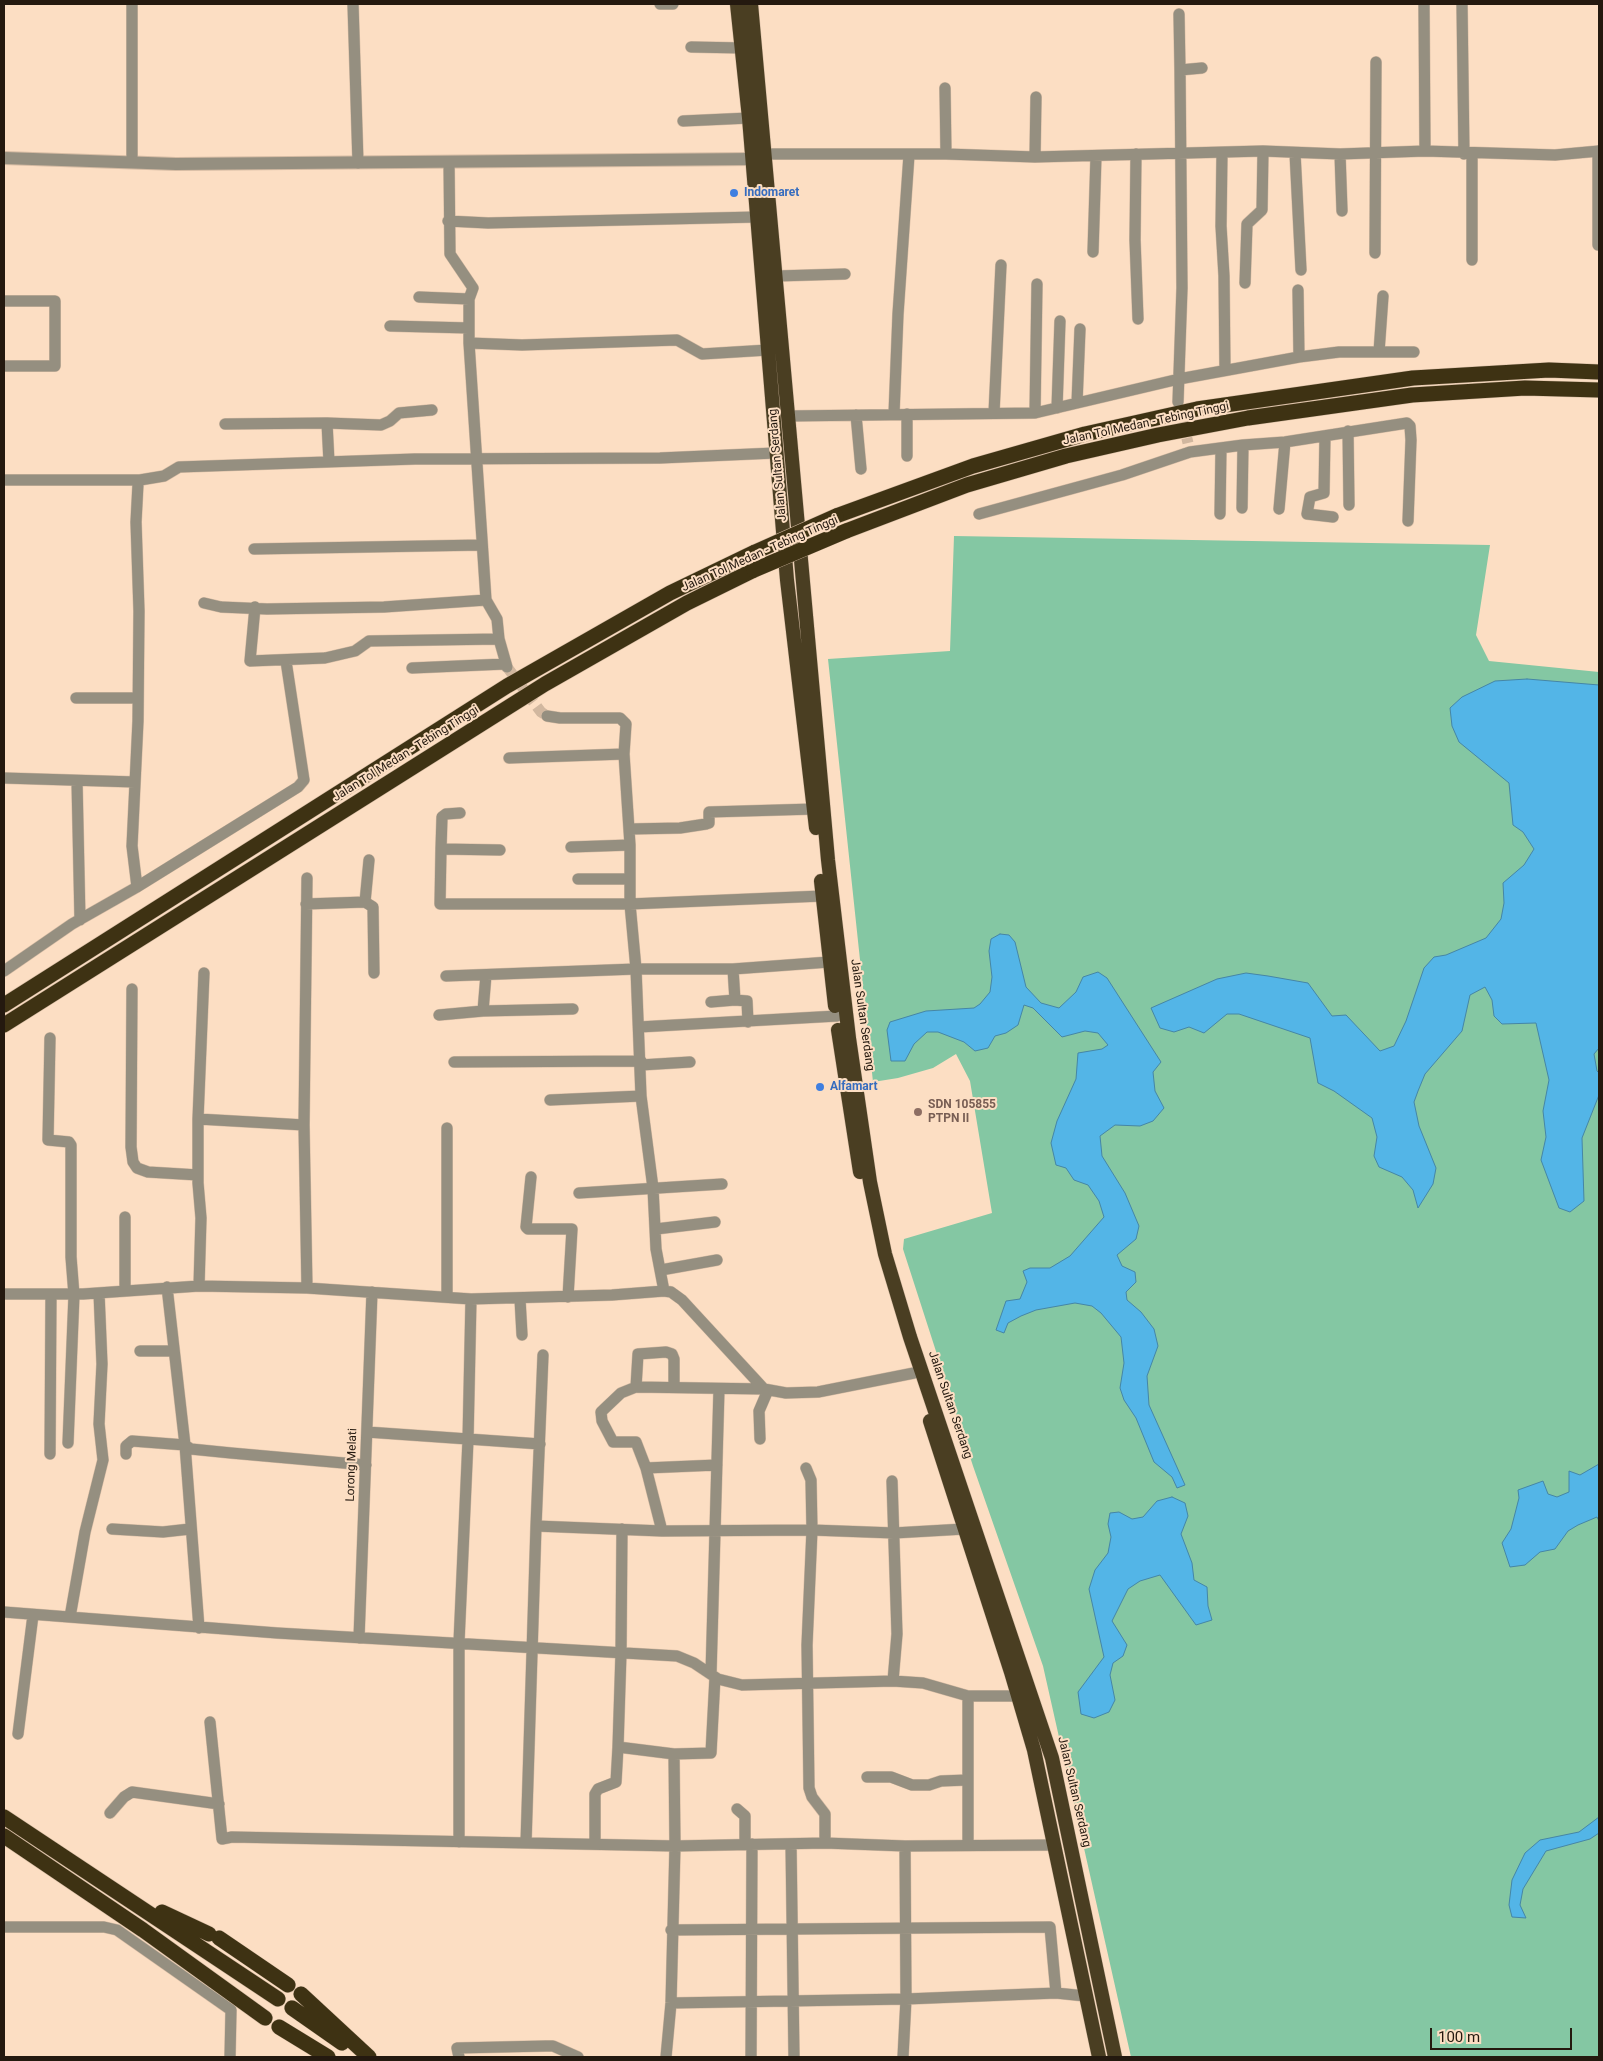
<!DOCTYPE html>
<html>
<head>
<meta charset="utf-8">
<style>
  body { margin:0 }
  #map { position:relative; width:1603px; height:2061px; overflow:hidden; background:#fcdec3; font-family:Roboto,sans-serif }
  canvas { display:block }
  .frame { position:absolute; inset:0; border:5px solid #24190f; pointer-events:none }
  .scale { position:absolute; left:1430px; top:2028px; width:142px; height:22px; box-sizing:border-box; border:2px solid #24190f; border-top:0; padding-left:6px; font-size:15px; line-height:18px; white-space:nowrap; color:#24190f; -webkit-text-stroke:4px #fcdec3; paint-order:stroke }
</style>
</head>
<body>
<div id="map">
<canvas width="1603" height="2061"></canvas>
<div class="frame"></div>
<div class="scale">100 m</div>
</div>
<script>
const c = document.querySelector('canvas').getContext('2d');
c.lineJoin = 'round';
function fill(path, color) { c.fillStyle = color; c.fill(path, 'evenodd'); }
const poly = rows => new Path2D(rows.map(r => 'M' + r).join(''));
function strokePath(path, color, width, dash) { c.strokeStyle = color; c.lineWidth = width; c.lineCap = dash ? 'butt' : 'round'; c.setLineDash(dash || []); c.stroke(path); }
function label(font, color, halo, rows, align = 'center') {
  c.font = font + ' Roboto,sans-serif'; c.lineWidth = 4; c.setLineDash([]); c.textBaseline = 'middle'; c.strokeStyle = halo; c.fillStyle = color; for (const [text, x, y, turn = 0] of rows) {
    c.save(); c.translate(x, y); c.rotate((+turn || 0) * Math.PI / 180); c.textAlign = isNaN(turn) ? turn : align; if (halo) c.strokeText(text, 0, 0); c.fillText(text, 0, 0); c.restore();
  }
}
fill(poly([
  [954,536,1490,545,1476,635,1489,661,1599,672,1599,2057,1131,2057,1043,1666,973,1466,903,1249,904,1239,992,1213,970,1081,956,1054,933,1068,898,1078,873,1082,828,659,950,651]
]), '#84c7a3');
const water = poly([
  [1527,679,1599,685,1599,1048,1594,1054,1597,1071,1599,1073,1599,1095,1582,1138,1584,1201,1570,1212,1559,1208,1541,1160,1546,1137,1543,1111,1549,1080,1536,1023,1502,1024,1494,1016,1492,1000,1485,987,1470,995,1462,1031,1425,1074,1418,1091,1414,1102,1419,1126,1436,1168,1433,1184,1418,1208,1413,1190,1402,1177,1379,1167,1374,1156,1377,1137,1372,1118,1334,1091,1318,1083,1310,1038,1239,1014,1227,1014,1204,1033,1189,1027,1174,1032,1160,1028,1151,1008,1217,979,1246,973,1268,976,1308,983,1332,1016,1346,1015,1380,1051,1394,1046,1406,1021,1424,968,1434,957,1446,955,1486,938,1501,919,1504,903,1503,883,1524,865,1534,849,1523,832,1513,825,1509,783,1459,742,1452,726,1450,708,1462,697,1495,681,1527,679],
  [1000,934,1009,935,1015,942,1026,987,1041,1003,1059,1008,1076,992,1083,977,1098,972,1107,978,1161,1062,1153,1072,1155,1091,1164,1108,1153,1121,1140,1126,1115,1125,1100,1136,1102,1156,1125,1193,1139,1226,1136,1239,1117,1255,1122,1266,1135,1272,1136,1282,1126,1292,1127,1300,1141,1312,1154,1329,1158,1346,1147,1376,1149,1405,1185,1485,1177,1488,1172,1477,1154,1462,1136,1418,1124,1400,1120,1388,1124,1363,1121,1337,1101,1313,1092,1306,1075,1303,1036,1310,1021,1316,1008,1323,1004,1333,996,1330,1006,1301,1020,1299,1027,1282,1023,1271,1030,1268,1050,1268,1070,1256,1104,1217,1099,1201,1088,1185,1074,1180,1066,1168,1056,1165,1051,1143,1057,1121,1076,1079,1078,1053,1102,1049,1108,1045,1098,1033,1085,1031,1062,1037,1033,1008,1024,1005,1018,1025,1006,1033,995,1036,988,1048,975,1051,964,1042,938,1032,927,1032,914,1044,905,1061,891,1061,887,1030,890,1022,926,1011,974,1008,980,1004,990,992,992,977,989,951,991,939,1000,934],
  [1599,1464,1599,1521,1597,1517,1578,1525,1568,1531,1555,1549,1540,1552,1525,1565,1510,1567,1502,1543,1511,1529,1519,1498,1518,1490,1543,1481,1548,1494,1557,1497,1569,1492,1569,1471,1580,1475,1599,1464],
  [1172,1497,1185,1503,1188,1516,1181,1534,1192,1563,1194,1580,1207,1587,1208,1606,1212,1620,1196,1625,1160,1575,1140,1581,1128,1589,1112,1621,1127,1645,1123,1656,1113,1663,1110,1675,1115,1700,1109,1712,1094,1718,1081,1714,1078,1692,1104,1657,1089,1589,1095,1570,1108,1553,1111,1537,1108,1524,1110,1513,1119,1512,1132,1519,1143,1517,1157,1501,1172,1497],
  [1599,1817,1599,1833,1590,1839,1546,1851,1523,1889,1520,1905,1526,1918,1512,1917,1509,1905,1512,1880,1525,1853,1540,1840,1579,1832,1599,1817]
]);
fill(water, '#53b5e7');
strokePath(water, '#4586a6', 1);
strokePath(poly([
  [1179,406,1188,443],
  [507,667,541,712,547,716]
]), '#d1b79f', 11, [11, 5.5]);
const minor = poly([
  [132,4,132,162],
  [353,4,358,163],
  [660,4,673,4],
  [1424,4,1425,151],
  [1462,4,1464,154],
  [1179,14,1180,70],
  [691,47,742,48],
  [945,88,946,154],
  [683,121,749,118],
  [1598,151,1598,245],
  [1222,153,1221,226,1224,276,1225,370],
  [1295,153,1301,270],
  [765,154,946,154,1035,157,1263,151,1340,154,1425,151,1555,155,1599,151],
  [1136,154,1135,240,1138,319],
  [1340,154,1342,211],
  [1472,154,1472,260],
  [1035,157,1036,97],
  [449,162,450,254,473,288,469,299,469,343,486,600,497,619,499,639,507,667],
  [448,221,488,223,757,217],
  [1093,252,1096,156],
  [1375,253,1376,62],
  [777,276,845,274],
  [1245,283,1247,224,1262,210,1263,151],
  [1298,290,1299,357],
  [419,297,469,299],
  [4,301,55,301,55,366,4,366],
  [390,326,469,328],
  [469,343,522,345,677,340,702,354,768,350],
  [1379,352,1383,296],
  [1178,402,1182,288,1180,70,1202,68],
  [1077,403,1080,329],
  [1057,408,1060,321],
  [994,413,1001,265],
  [1035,413,1037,284],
  [894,414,898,314,909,155],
  [907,414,907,456],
  [856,415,861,469],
  [789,416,1035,413,1179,379,1299,357,1339,352,1414,352],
  [327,423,381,425,390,421,399,413,432,410],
  [225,424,327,423,329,462],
  [1348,431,1349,505],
  [1325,436,1324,493,1310,497,1307,514,1333,517],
  [4,480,140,480],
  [1242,508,1243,445],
  [1279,509,1285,442],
  [979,514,1122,475,1190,452,1243,445,1285,442,1407,423,1410,426,1411,440,1408,521],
  [1220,514,1221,448],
  [254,549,482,545],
  [204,603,221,607,267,609,384,607,486,600],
  [255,607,250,661,325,658,355,651,369,641,499,639],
  [412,668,505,664],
  [76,698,137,698],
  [547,716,560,718,620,718,626,724,624,754,630,845,630,904,636,969,641,1096,653,1188,656,1249,664,1291],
  [509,758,624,754],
  [4,778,135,782],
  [77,781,80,920],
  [630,829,680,828,706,824,709,823,709,812,814,809],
  [571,847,630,845],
  [441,849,442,817,446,814,460,813],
  [500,850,441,849,440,904,630,904,822,896],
  [578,879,630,879],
  [137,887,132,846,138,721,139,611,136,522,138,484,140,480,164,476,179,467,415,459,660,458,775,453],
  [365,902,373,907,374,973],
  [306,904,365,902,369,860],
  [733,969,735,1000,747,1001,748,1022],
  [4,971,72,924,137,887,298,787,304,780,286,661],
  [446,976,636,969,733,969,829,962],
  [132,989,131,1147,133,1162,137,1168,148,1172,198,1175],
  [711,1002,735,1000],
  [483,1011,573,1009],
  [439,1015,483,1011,486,975],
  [639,1027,837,1016],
  [50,1038,48,1140,69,1142,71,1145,71,1257,74,1295,68,1443],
  [454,1062,641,1061],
  [641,1065,690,1062],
  [550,1100,641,1096],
  [198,1119,204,973],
  [447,1128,447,1297],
  [531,1177,526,1227,528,1229,572,1229,568,1297],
  [579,1193,722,1184],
  [125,1217,125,1291],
  [656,1229,715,1222],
  [661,1270,717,1260],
  [199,1286,201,1218,198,1183,198,1119,304,1125],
  [167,1287,185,1445,199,1628],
  [307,1288,304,1125,307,878],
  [4,1294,83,1294,199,1286,307,1288,471,1299,612,1295,664,1291,671,1292,682,1300,764,1389,786,1393,818,1392,914,1373],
  [520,1299,522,1335],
  [140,1351,173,1351],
  [543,1355,536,1526,662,1531,812,1530,894,1533,964,1529],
  [636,1387,638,1354,666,1352,672,1354,674,1359,674,1387],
  [367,1432,540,1444],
  [760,1439,759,1411,768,1390],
  [50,1454,51,1294],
  [126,1454,126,1446,132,1441,185,1445,191,1449,231,1453,366,1465],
  [646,1468,717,1465],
  [806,1468,811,1480,812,1530,807,1645,809,1788,812,1797,825,1814,825,1843],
  [892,1481,897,1634,893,1681],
  [112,1529,163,1532,190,1529],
  [662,1531,646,1468,636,1442,613,1442,602,1421,601,1412,621,1393,636,1387,764,1389],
  [4,1612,277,1633,677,1656,694,1663,718,1679,742,1685,893,1681,923,1683,968,1696,1018,1696],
  [70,1617,85,1532,103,1460,99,1424,102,1364,99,1293],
  [359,1638,372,1292],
  [711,1674,719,1389],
  [210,1722,222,1839,232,1837,675,1846,825,1843,905,1846,906,1999,903,2057],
  [18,1734,33,1615],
  [618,1747,621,1653,622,1529],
  [867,1777,891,1777,912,1785,929,1785,941,1781,967,1780],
  [737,1809,745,1816,745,1844],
  [110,1813,124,1797,132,1792,219,1804],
  [459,1842,459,1642,468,1440,471,1299],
  [526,1843,536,1526],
  [595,1844,595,1794,598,1789,616,1782,618,1747,674,1754,711,1753,715,1677],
  [791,1844,794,2057],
  [968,1845,968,1696],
  [905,1846,1055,1845],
  [4,1927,104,1927,117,1930,231,2010,230,2057],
  [671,1930,1050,1927,1056,1993],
  [671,2003,906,1999,1056,1993,1085,1996],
  [459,2057,457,2048,546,2046,553,2046,578,2057],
  [666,2057,671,2003,675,1846,674,1754],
  [751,2057,752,1844]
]);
const tertiary = poly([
  [4,158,176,164,752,159]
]);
const trunk = poly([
  [737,4,749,118,787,580,816,828],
  [751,4,828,860,849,1038,870,1182,885,1254,910,1337,1052,1758,1115,2057],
  [821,881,835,1006],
  [838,1030,860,1172],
  [930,1421,1011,1672,1034,1750,1099,2057]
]);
const motorway = poly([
  [836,516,973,466,1085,434,1197,409,1413,378,1549,370,1599,372],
  [846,531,967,485,1066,456,1158,435,1248,418,1412,395,1525,388,1599,390],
  [4,1005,507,686,670,593,755,552],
  [4,1025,545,684,687,603,754,570],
  [4,1817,278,1999],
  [4,1836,143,1930,265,2018],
  [162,1912,209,1934],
  [219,1938,288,1985],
  [301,1994,369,2057],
  [292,2008,342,2043],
  [279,2027,328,2057]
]);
strokePath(minor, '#d5bba3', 12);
strokePath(tertiary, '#d5bba3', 14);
strokePath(trunk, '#d5bba3', 15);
strokePath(motorway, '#d5bba3', 16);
strokePath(minor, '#958f80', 11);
strokePath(tertiary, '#958f80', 12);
strokePath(trunk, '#4a3e22', 14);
strokePath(motorway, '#3e3213', 15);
const motorwayBridge = poly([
  [755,552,836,516],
  [754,570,846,531]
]);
strokePath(motorwayBridge, '#d5bba3', 16, []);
strokePath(motorwayBridge, '#3e3213', 15);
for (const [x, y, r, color] of [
  [734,193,5,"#3f7fe0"],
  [820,1087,5,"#3f7fe0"],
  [918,1112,5,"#8d6e63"]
]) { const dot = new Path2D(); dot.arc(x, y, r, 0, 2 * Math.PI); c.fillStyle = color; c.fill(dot); strokePath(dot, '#fcdec3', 2); }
label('bold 12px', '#366cbe', '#fcdec3', [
  ["Indomaret",744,193],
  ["Alfamart",830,1087]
], 'left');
label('12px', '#24190f', '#fcdec3', [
  ["Jalan Tol Medan - Tebing Tinggi",1146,424,-12],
  ["Jalan Sultan Serdang",778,465,-95],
  ["Jalan Tol Medan - Tebing Tinggi",760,554,-24],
  ["Jalan Tol Medan - Tebing Tinggi",406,754,-32],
  ["Jalan Sultan Serdang",862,1015,82],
  ["Jalan Sultan Serdang",950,1405,71],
  ["Lorong Melati",352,1465,-88],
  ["Jalan Sultan Serdang",1074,1792,77]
]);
label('bold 12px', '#785e54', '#fcdec3', [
  ["SDN 105855",928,1105],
  ["PTPN II",928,1119]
], 'left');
</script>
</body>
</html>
